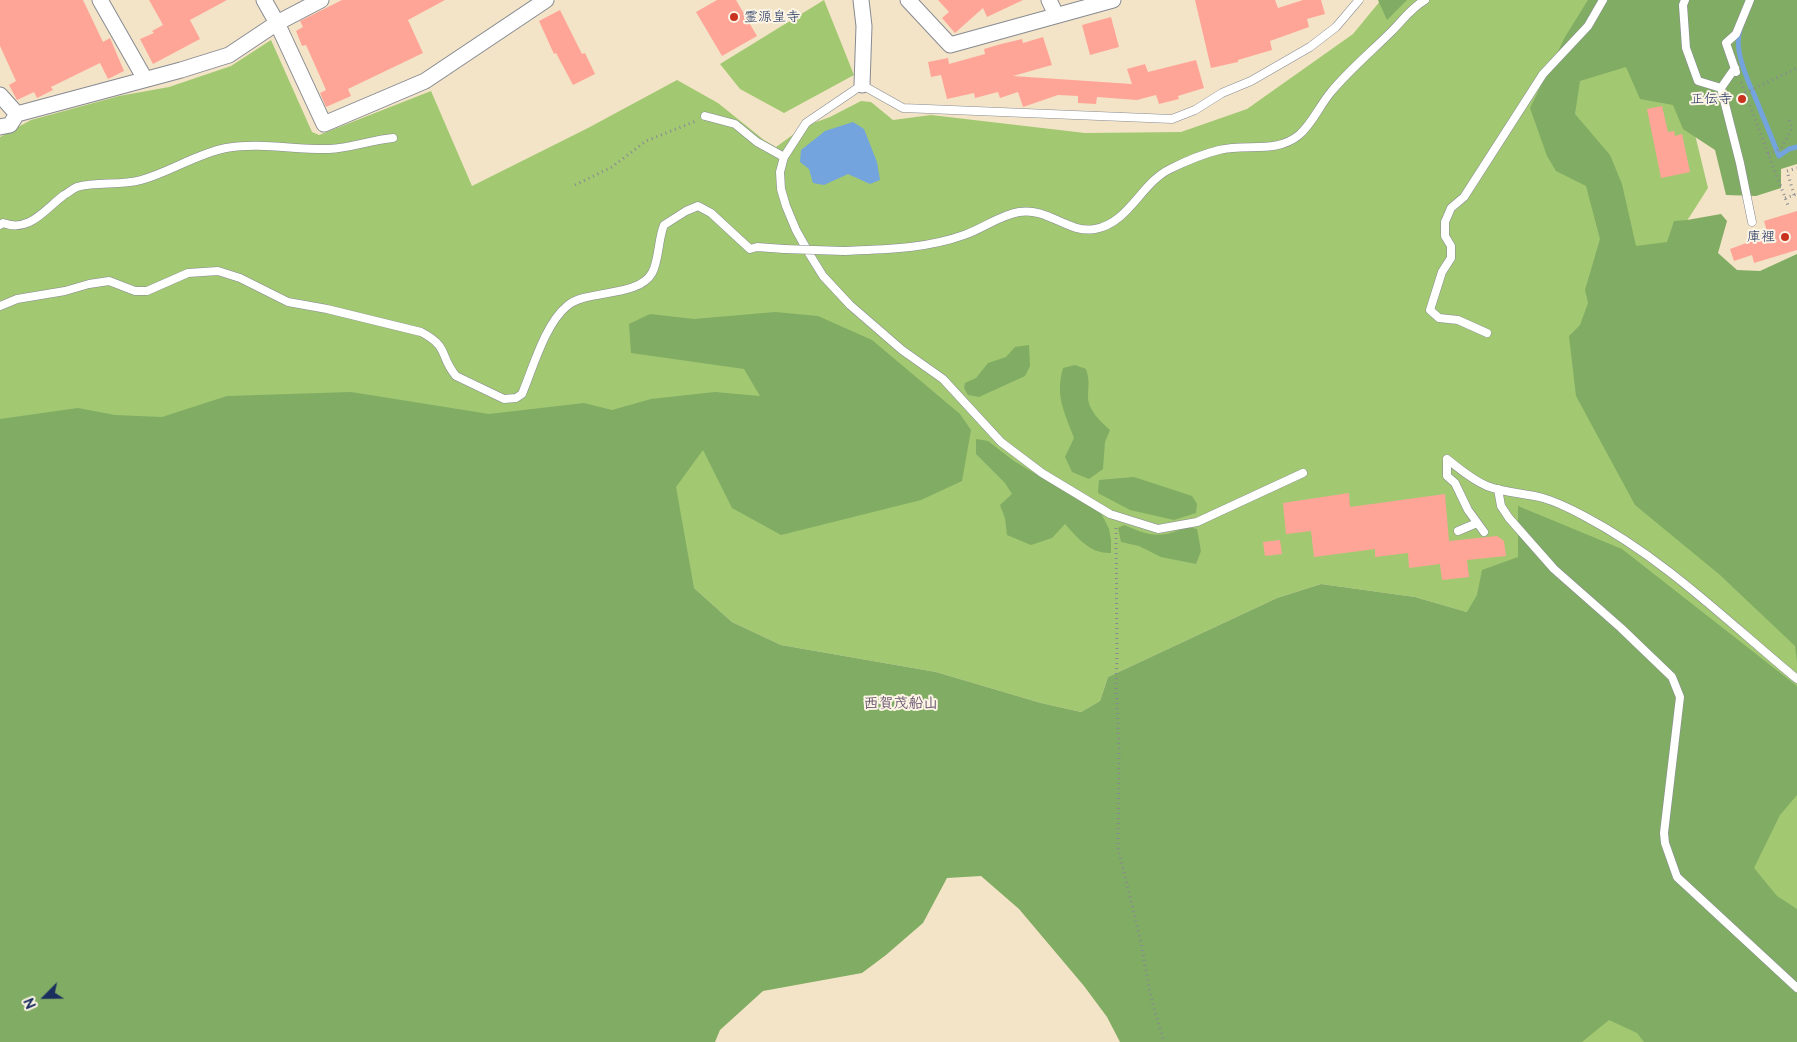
<!DOCTYPE html>
<html>
<head>
<meta charset="utf-8">
<style>
	body { margin:0 }
	#map { position:relative; width:1797px; height:1042px; overflow:hidden; background:#f3e4c7; font-family:"Balsamiq Sans",sans-serif }
	canvas { display:block }
	.north { position:absolute; left:20px; top:972px; width:50px; height:50px; -webkit-text-stroke:4px #fcf5e5; paint-order:stroke; rotate:247deg; font-size:14px; font-weight:700; line-height:20px; text-align:center; color:#1b2f5e }
	.north::after { content:''; display:block; margin:auto; width:18px; height:22px; background:#1b2f5e; clip-path:polygon(50% 0,100% 100%,50% 72%,0 100%) }
</style>
</head>
<body>
<div id="map">
<canvas width="1797" height="1042"></canvas>
<div class="north">N</div>
</div>
<script>
const ctx = document.querySelector('canvas').getContext('2d');
ctx.lineJoin = 'round';
function fill(path, color) {
  ctx.fillStyle = color;
  ctx.fill(path, 'evenodd');
}
function trace(path, color, width, dash) {
  ctx.strokeStyle = color;
  ctx.lineWidth = width;
  ctx.lineCap = dash ? 'butt' : 'round';
  ctx.setLineDash(dash || []);
  ctx.stroke(path);
}
function label(font, color, halo, rows, align = 'center') {
  ctx.font = font + ' "Balsamiq Sans","Klee One",sans-serif';
  ctx.lineWidth = 4;
  ctx.setLineDash([]);
  ctx.textBaseline = 'middle';
  ctx.strokeStyle = halo;
  ctx.fillStyle = color;
  for (const [text, x, y, turn = 0] of rows) {
    ctx.save();
    ctx.translate(x, y);
    ctx.rotate((+turn || 0) * Math.PI / 180);
    ctx.textAlign = isNaN(turn) ? turn : align;
    if (halo) ctx.strokeText(text, 0, 0);
    ctx.fillText(text, 0, 0);
    ctx.restore();
  }
}
const green = new Path2D(`
	M824 0 854 75 784 113 740 89 720 64Z
	M1381 0H1664L1665 11 1708 188 1660 263 1797 593V1042H1579L1467 612 1415 597 1321 584 1277 598 1108 677 1100 701 1081 712 1041 703 936 672 781 645 732 622 694 588 0 436V137L31 120 119 96 169 87 231 66 271 40 312 132 319 135 431 91 472 186 588 128 677 80 718 103 764 140 776 147 805 126 830 117 861 101 871 102 893 120 931 115 1085 133 1181 132 1247 109 1353 34Z`);
const forest = new Path2D(`
	M1378 0H1407L1387 20Z
	M1588 0H1797V164L1781 169V188L1756 196 1726 195 1715 150 1683 129 1673 105 1640 99 1626 67 1580 81 1575 114 1610 155 1622 184 1636 246 1667 242 1674 221 1687 220 1721 214 1727 221 1718 253 1737 270 1760 271 1797 254V662L1795 646 1720 575 1635 505 1576 396 1569 336 1580 325 1588 303 1585 290 1600 239 1586 186 1556 171 1547 156 1530 108 1565 37Z
	M775 312 818 316 872 340 960 414 971 430 962 481 921 500 781 535 732 508 703 450 676 487 694 588 732 622 781 645 936 672 1041 703 1081 712 1100 701 1108 677 1277 598 1321 584 1415 597 1467 612 1477 595 1482 570 1518 557V506L1622 549 1797 686V795L1780 815 1754 868 1777 896 1797 909V1042H1644L1637 1033 1609 1020 1582 1042H1120L1107 1017 1084 986 1019 909 981 876 947 878 923 923 886 955 862 973 763 991 720 1030 715 1042H0V419L78 408 115 415 162 417 227 396 351 392 489 414 584 403 612 410 651 399 715 392 760 396 744 369 631 353 629 324 650 314 694 319Z
	M1029 345 1030 366 1025 376 979 397 968 395 964 388 965 383 976 378 988 363 1006 357 1015 347Z
	M1075 365 1086 369C1090 381 1088 385 1088 397 1088 410 1101 422 1110 430L1105 442 1103 469 1089 479 1072 472 1065 457 1074 438C1064 411 1055 396 1063 368Z
	M976 439 988 441 1014 461 1101 513 1109 529 1111 540V553C1090 554 1078 538 1065 524L1052 538 1031 545 1007 535 1005 518 1000 505 1012 494 1005 483 976 454Z
	M1134 477 1192 496 1197 504 1196 513 1174 520 1130 510 1098 493 1099 480Z
	M1124 525C1139 531 1150 537 1166 534 1179 532 1183 525 1197 529L1201 551 1196 564 1161 557 1139 546 1121 542 1118 528Z`);
const water = new Path2D(`
	M853 122 864 129 877 162 880 180 870 184 848 174 824 185 813 183 809 169 800 162 801 150 825 131Z`);
const stream = new Path2D(`
	M1740 31C1734 46 1745 74 1751 88
	M1753 92 1779 156 1789 149 1797 147`);
const building = new Path2D(`
	M0 0H83L103 42 110 38 124 71 108 79 100 63 51 87 53 90 37 98 34 92 17 100 9 85 16 81 0 46Z
	M149 0H227L190 20 200 39 153 64 140 39 154 33 152 31 163 25Z
	M342 0H445L408 20 423 53 348 89 351 96 326 107 320 93 326 90 306 45 302 46 296 31 303 27 300 21Z
	M717 0H736L757 36 722 56 696 12Z
	M938 0H1023L987 17 983 8 955 33 942 18 949 12Z
	M1195 0H1275L1278 8 1303 0H1321L1325 14 1307 19 1309 27 1270 41 1272 50 1238 60V62L1211 68Z
	M560 10 582 54 585 53 595 74 573 85 556 53 554 54 539 21Z
	M1111 17 1119 47 1090 55 1082 25Z
	M1043 37 1052 65 1013 76 1132 84 1127 69 1145 64 1148 72 1196 60 1204 88 1178 96 1179 99 1159 104 1156 95 1137 100 1097 97 1096 104 1078 103V96L1058 95 1023 107 1018 92 1000 98 998 92 975 98 974 93 947 99 941 75 931 77 928 62 948 58 949 64 985 54 984 49 1001 44 1022 39 1023 43Z
	M1662 106 1668 132 1674 131 1675 136 1682 134 1690 172 1661 178 1647 109Z
	M1797 211V250L1754 263 1752 255 1734 261 1730 249 1768 235 1764 221Z
	M1349 493 1350 507 1445 494 1449 541 1497 536 1504 541 1506 556 1467 560 1469 577 1442 580 1440 564 1409 568 1408 553 1375 557V549L1314 557 1311 531 1286 534 1283 503Z
	M1280 540 1282 554 1265 556 1263 542Z`);
const path = new Path2D(`
	M1741 82 1789 208
	M1745 93 1797 68
	M1768 154 1781 149 1792 128 1789 117
	M575 185 612 167 646 141 696 121
	M1794 195 1787 171 1797 168
	M1785 198 1797 194
	M1116 528 1117 657 1116 684 1119 748 1118 848 1141 942 1150 994 1164 1042`);
const service = new Path2D(`
	M1685 0 1683 5 1686 48 1698 81 1721 88
	M1735 68 1721 88 1740 163 1752 222
	M1736 72 1726 43 1736 34 1750 0
	M705 116 735 124 757 142 784 157
	M0 225 3 223C29 233 44 210 64 195 68 193 72 189 77 187 97 181 120 186 141 180 170 172 196 154 226 148 261 142 295 150 329 149 351 148 371 140 393 138
	M844 251C885 249 925 249 964 235 982 229 1000 215 1019 212 1048 207 1068 234 1095 229 1129 223 1141 183 1170 169 1186 161 1203 154 1219 150 1247 143 1276 154 1299 135 1312 124 1320 105 1331 92 1349 70 1372 51 1392 31 1403 20 1411 8 1425 0
	M0 306 17 299 65 291 89 284 109 281 135 291H147L188 273 218 271 240 278 288 302 327 309 421 332C450 347 439 356 456 376L504 399 516 398 522 394C533 368 545 324 567 306 586 289 638 298 652 273 659 261 658 239 664 225L686 211 698 206 711 213 750 249 757 247 784 249
	M1487 333 1458 320 1439 318 1430 310 1442 272 1451 258V246L1445 236V222L1451 208 1464 197 1543 74 1588 26 1603 0
	M1447 459C1460 469 1472 480 1487 486 1505 493 1524 493 1543 498 1557 502 1571 509 1584 516 1664 558 1728 622 1797 679
	M1447 459V476L1455 483 1468 510 1484 532
	M1303 473 1197 522 1158 529 1110 514 1042 473 1001 442 943 379 902 350 850 305 823 276 810 255 796 230 786 206 781 189 780 172 784 157 806 123 862 85 903 108 1172 119 1195 110 1222 93 1251 81 1310 47 1336 27 1359 0
	M1498 489 1501 506 1509 518 1554 569 1621 628 1672 677 1680 697 1664 833 1665 843 1677 877 1797 988
	M1458 531 1477 523`);
const minor = new Path2D(`
	M100 0 145 79
	M321 0 277 23 324 124 425 81 546 0
	M861 0 864 26 862 85
	M908 0 950 45 1113 0
	M1049 0 1056 15
	M0 95 17 114
	M0 127 10 125 17 114 181 70 229 55 277 23 264 0`);
const serviceBridge = new Path2D(`
	M784 249 844 251`);
const markers = [
	[734,17,5,"#c8321e"],
	[1742,99,5,"#c8321e"],
	[1785,237,5,"#c8321e"]
];
const poiNames = [
	["霊源皇寺",744,17,"left"],
	["正伝寺",1732,99],
	["庫裡",1775,237]
];
const neighbourhoodNames = [
	["西賀茂船山",901,704]
];
fill(green, '#a2c872');
fill(forest, '#81ac64');
fill(water, '#73a4dd');
trace(stream, '#73a4dd', 5);
fill(building, '#ffa598');
trace(service, '#878a92', 9);
trace(minor, '#878a92', 17);
trace(path, '#878a92', 3, [1, 4]);
trace(service, '#fff', 8);
trace(minor, '#fff', 15);
trace(serviceBridge, '#878a92', 9, []);
trace(serviceBridge, '#fff', 8);
for (const [x, y, r, color] of markers) {
  const dot = new Path2D();
  dot.arc(x, y, r, 0, 2 * Math.PI);
  ctx.fillStyle = color;
  ctx.fill(dot);
  trace(dot, '#fcf5e5', 2);
}
label('14px', '#1b2f5e', '#fcf5e5', poiNames, 'right');
label('bold 15px', '#6b5872', '#fcf5e5', neighbourhoodNames);
</script>
</body>
</html>
